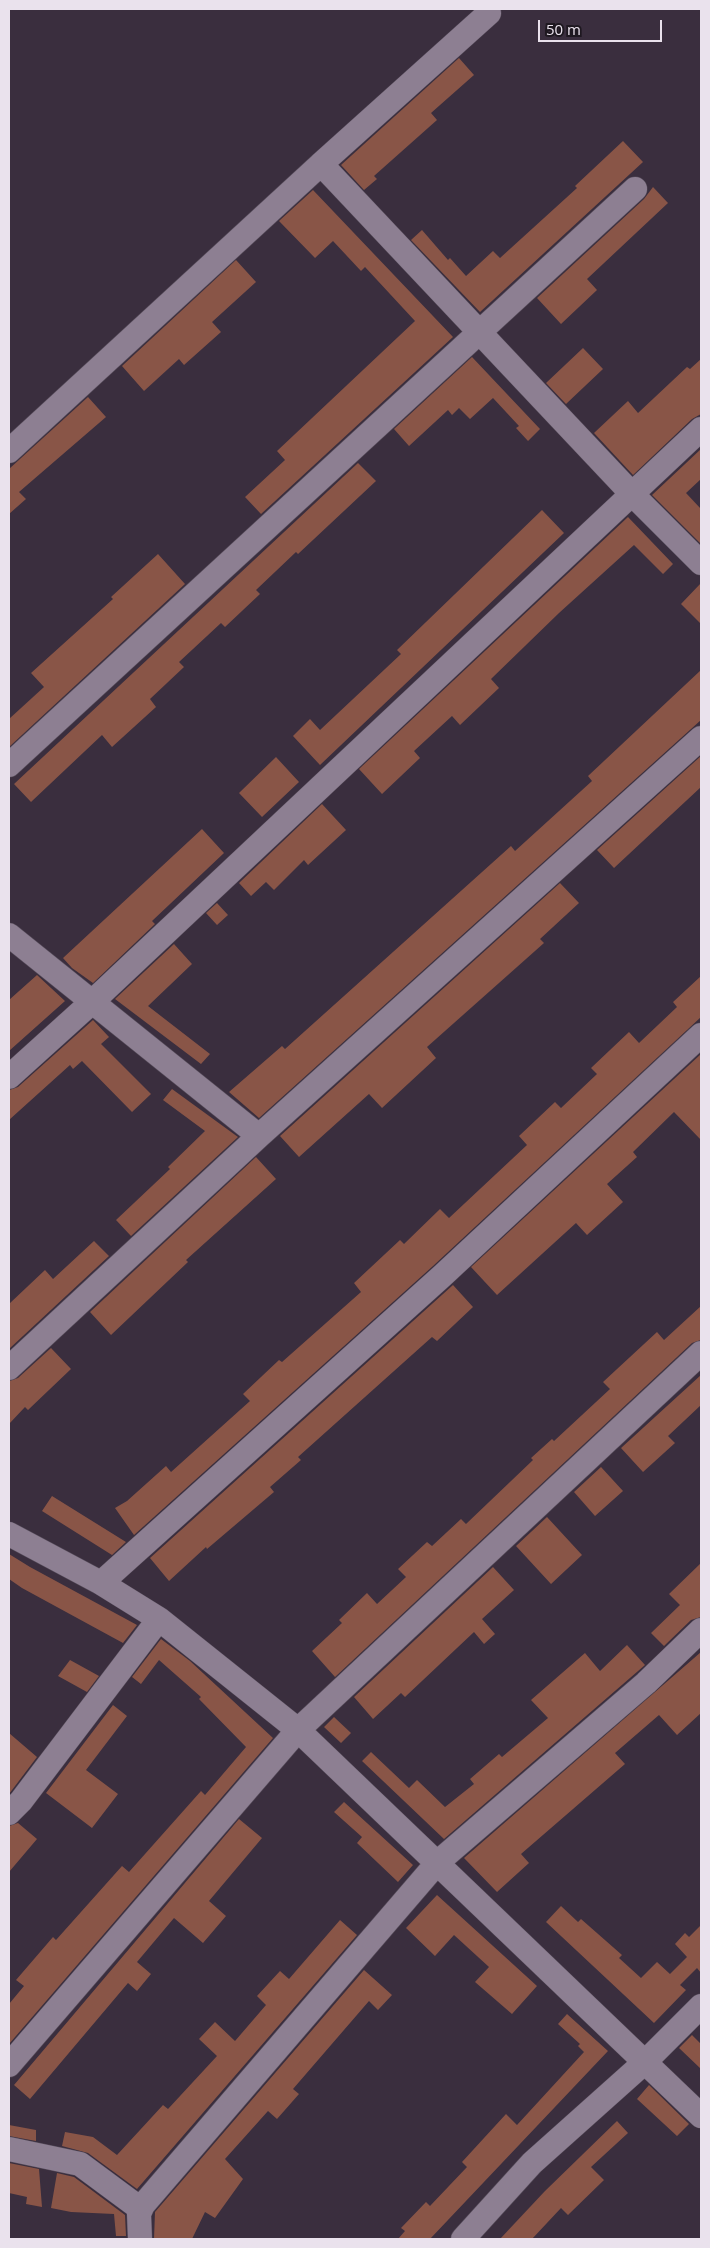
<!DOCTYPE html>
<html>
<head>
<meta charset="utf-8">
<style>
	body { margin:0 }
	#map { position:relative; width:710px; height:2248px; overflow:hidden; background:#3a2e3e; font-family:"Open Sans",sans-serif }
	canvas { display:block }
	.frame { position:absolute; inset:0; border:10px solid #eae2ed; pointer-events:none }
	.scale { position:absolute; left:538px; top:20px; width:124px; height:22px; box-sizing:border-box; border:2px solid #eae2ed; border-top:0; padding-left:6px; font-size:15px; line-height:18px; white-space:nowrap; color:#eae2ed; -webkit-text-stroke:4px #1e1820; paint-order:stroke }
</style>
</head>
<body>
<div id="map">
<canvas width="710" height="2248"></canvas>
<div class="frame"></div>
<div class="scale">50 m</div>
</div>
<script>
const ctx = document.querySelector('canvas').getContext('2d');
ctx.lineJoin = 'round';
function fill(path, color) {
  ctx.fillStyle = color;
  ctx.fill(path, 'evenodd');
}
function trace(path, color, width, dash) {
  ctx.strokeStyle = color;
  ctx.lineWidth = width;
  ctx.lineCap = dash ? 'butt' : 'round';
  ctx.setLineDash(dash || []);
  ctx.stroke(path);
}
const building = new Path2D(`
	M459 58 474 75 431 113 437 120 374 176 377 179 364 190 341 165Z
	M623 141 643 162 480 312 411 240 422 230 448 260 450 258 466 276 493 251 500 258 577 188 575 186Z
	M653 187 668 203 587 279 597 290 561 324 537 298 644 199Z
	M313 190 453 337 261 514 245 497 285 460 277 451 415 321 365 267 361 271 333 241 315 258 279 221Z
	M236 260 256 282 212 322 221 332 184 365 179 359 144 391 122 366Z
	M583 348 603 369 566 404 546 383Z
	M472 357 540 429 528 441 516 428 519 426 493 398 470 419 459 408 452 415 448 410 409 446 394 429Z
	M701 359V414L692 419 633 475 594 433 628 401 638 413 687 367 690 369Z
	M88 397 106 417 19 492 26 499 9 514V469Z
	M701 449V479L686 493 701 509V544L652 495Z
	M358 463 376 481 298 554 296 552 256 590 260 594 225 627 221 623 179 662 184 667 150 699 156 707 112 747 102 735 31 802 14 784Z
	M542 510 564 533 320 765 293 736 310 719 320 730 401 654 397 650Z
	M628 517 673 564 663 574 634 545 559 613 491 679 499 688 460 725 452 716 414 751 420 758 382 794 359 769Z
	M158 554 185 584 9 747V719L44 687 31 673 113 599 111 597Z
	M701 583V624L681 604Z
	M701 670V720L259 1118 229 1092 282 1046 285 1049 511 846 515 851 592 781 588 776Z
	M701 756V787L614 868 597 850Z
	M276 757 299 782 262 817 239 793Z
	M322 804 346 830 308 865 304 860 274 890 266 882 251 896 239 883Z
	M202 829 224 853 152 921 155 924 93 983 72 968 63 958Z
	M560 883 579 903 540 939 544 943 427 1047 436 1058 382 1108 369 1094 299 1157 280 1136Z
	M217 903 228 915 217 925 206 913Z
	M174 944 192 964 148 1006 210 1054 201 1064 115 999Z
	M37 975 65 1001 9 1051V1000Z
	M701 976V1017L433 1266 134 1535 115 1508 127 1501 166 1466 171 1472 250 1401 243 1394 279 1360 282 1362 361 1292 354 1283 400 1240 404 1244 440 1209 449 1218 527 1145 519 1136 555 1102 561 1108 597 1074 591 1068 629 1032 639 1043 677 1007 673 1002Z
	M93 1020 109 1037 101 1044 151 1094 132 1112 82 1061 73 1069 70 1065 9 1120V1090L18 1087Z
	M701 1054V1140L674 1112 633 1152 637 1157 607 1184 623 1202 587 1235 576 1223 497 1295 471 1267Z
	M172 1089 238 1137 131 1236 116 1220 170 1169 168 1167 205 1131 163 1100Z
	M256 1157 276 1179 186 1260 188 1262 111 1335 90 1312Z
	M94 1241 109 1256 9 1349V1304L45 1270 53 1279Z
	M453 1285 473 1307 437 1341 432 1337 298 1457 301 1460 270 1487 274 1492 207 1549 206 1547 169 1581 150 1558Z
	M701 1306V1340L692 1343 335 1677 312 1651 342 1623 339 1620 367 1593 377 1604 406 1577 398 1569 427 1542 432 1546 461 1519 466 1524 533 1460 531 1458 552 1439 554 1441 610 1389 603 1382 657 1332 664 1340Z
	M51 1348 71 1369 28 1410 25 1407 9 1424V1381L18 1378Z
	M701 1375V1405L668 1436 675 1443 643 1472 621 1448Z
	M601 1467 623 1491 595 1516 574 1492Z
	M52 1496 126 1542 112 1555 42 1511Z
	M547 1517 582 1555 551 1584 516 1546Z
	M9 1554 30 1567 137 1625 123 1643 22 1588 9 1579Z
	M701 1563V1617L691 1620 664 1646 651 1633 680 1605 669 1594Z
	M493 1567 514 1590 482 1619 495 1634 484 1644 474 1632 405 1697 401 1693 373 1719 354 1697Z
	M161 1639 190 1661 273 1738 9 2044V2004L24 1986 16 1980 53 1937 56 1940 122 1866 129 1872 201 1791 205 1795 246 1747 199 1699 201 1697 159 1660 141 1684 132 1677Z
	M627 1645 645 1665 444 1839 362 1761 371 1752 409 1788 417 1780 445 1807 474 1784 470 1779 499 1754 502 1757 548 1718 531 1700 585 1653 600 1671Z
	M701 1652V1713L677 1735 659 1715 615 1753 625 1764 521 1854 529 1863 497 1892 464 1858Z
	M70 1660 99 1676 87 1692 58 1676Z
	M113 1705 127 1716 86 1770 118 1794 92 1828 46 1793Z
	M334 1717 351 1733 341 1743 324 1727Z
	M9 1733 37 1757 9 1794Z
	M344 1802 413 1865 398 1882 357 1843 362 1837 334 1812Z
	M239 1819 262 1838 209 1901 226 1916 203 1943 174 1918 137 1962 151 1974 137 1991 128 1983 30 2099 14 2085Z
	M18 1823 37 1839 9 1872V1826Z
	M437 1895 537 1986 512 2014 475 1982 489 1967 454 1935 435 1956 406 1928Z
	M561 1906 578 1922 581 1919 622 1955 619 1958 641 1978 657 1962 670 1974 687 1957 675 1944 685 1933 689 1937 701 1925V1973L697 1968 680 1985 686 1990 654 2023 546 1922Z
	M340 1920 357 1935 137 2189 88 2153 62 2146 65 2132 93 2137 117 2155 163 2105 168 2109 217 2056 199 2039 215 2022 235 2041 266 2005 257 1996 280 1971 289 1979Z
	M364 1970 392 1995 378 2010 369 2001 293 2089 299 2094 277 2119 268 2111 225 2159 243 2179 215 2218 205 2212 192 2239H154L155 2212Z
	M567 2014 608 2051 430 2239H398L405 2231 401 2228 426 2202 430 2206 467 2167 462 2162 506 2114 517 2125 584 2052 578 2046 580 2044 558 2024Z
	M692 2035 701 2044V2069L679 2048Z
	M649 2085 689 2124 677 2136 637 2099Z
	M617 2121 628 2133 591 2167 604 2180 568 2215 561 2208 532 2239H500L545 2191Z
	M9 2125 36 2130V2141L9 2136Z
	M9 2163 39 2169 42 2207 26 2204 27 2197 9 2193Z
	M57 2173 74 2177 125 2215 126 2236H116L114 2214 71 2212 51 2208Z`);
const minor = new Path2D(`
	M489 13 321 164 632 494 701 563
	M9 451 321 164
	M9 765 635 189
	M9 935 259 1136
	M9 1077 92 1002 701 429
	M9 1368 259 1136 701 738
	M9 1534 101 1583 159 1619 298 1730 701 2116
	M101 1583 442 1276 701 1035
	M9 1813 21 1801 159 1619
	M9 2065 298 1730 701 1353
	M9 2149 80 2164 134 2204 143 2205
	M140 2239 139 2214 143 2205 438 1862 646 1683 701 1630
	M463 2239 532 2163 645 2062 701 2006`);
fill(building, '#895547');
trace(minor, '#554b59', 25);
trace(minor, '#8d7f92', 24);
</script>
</body>
</html>
